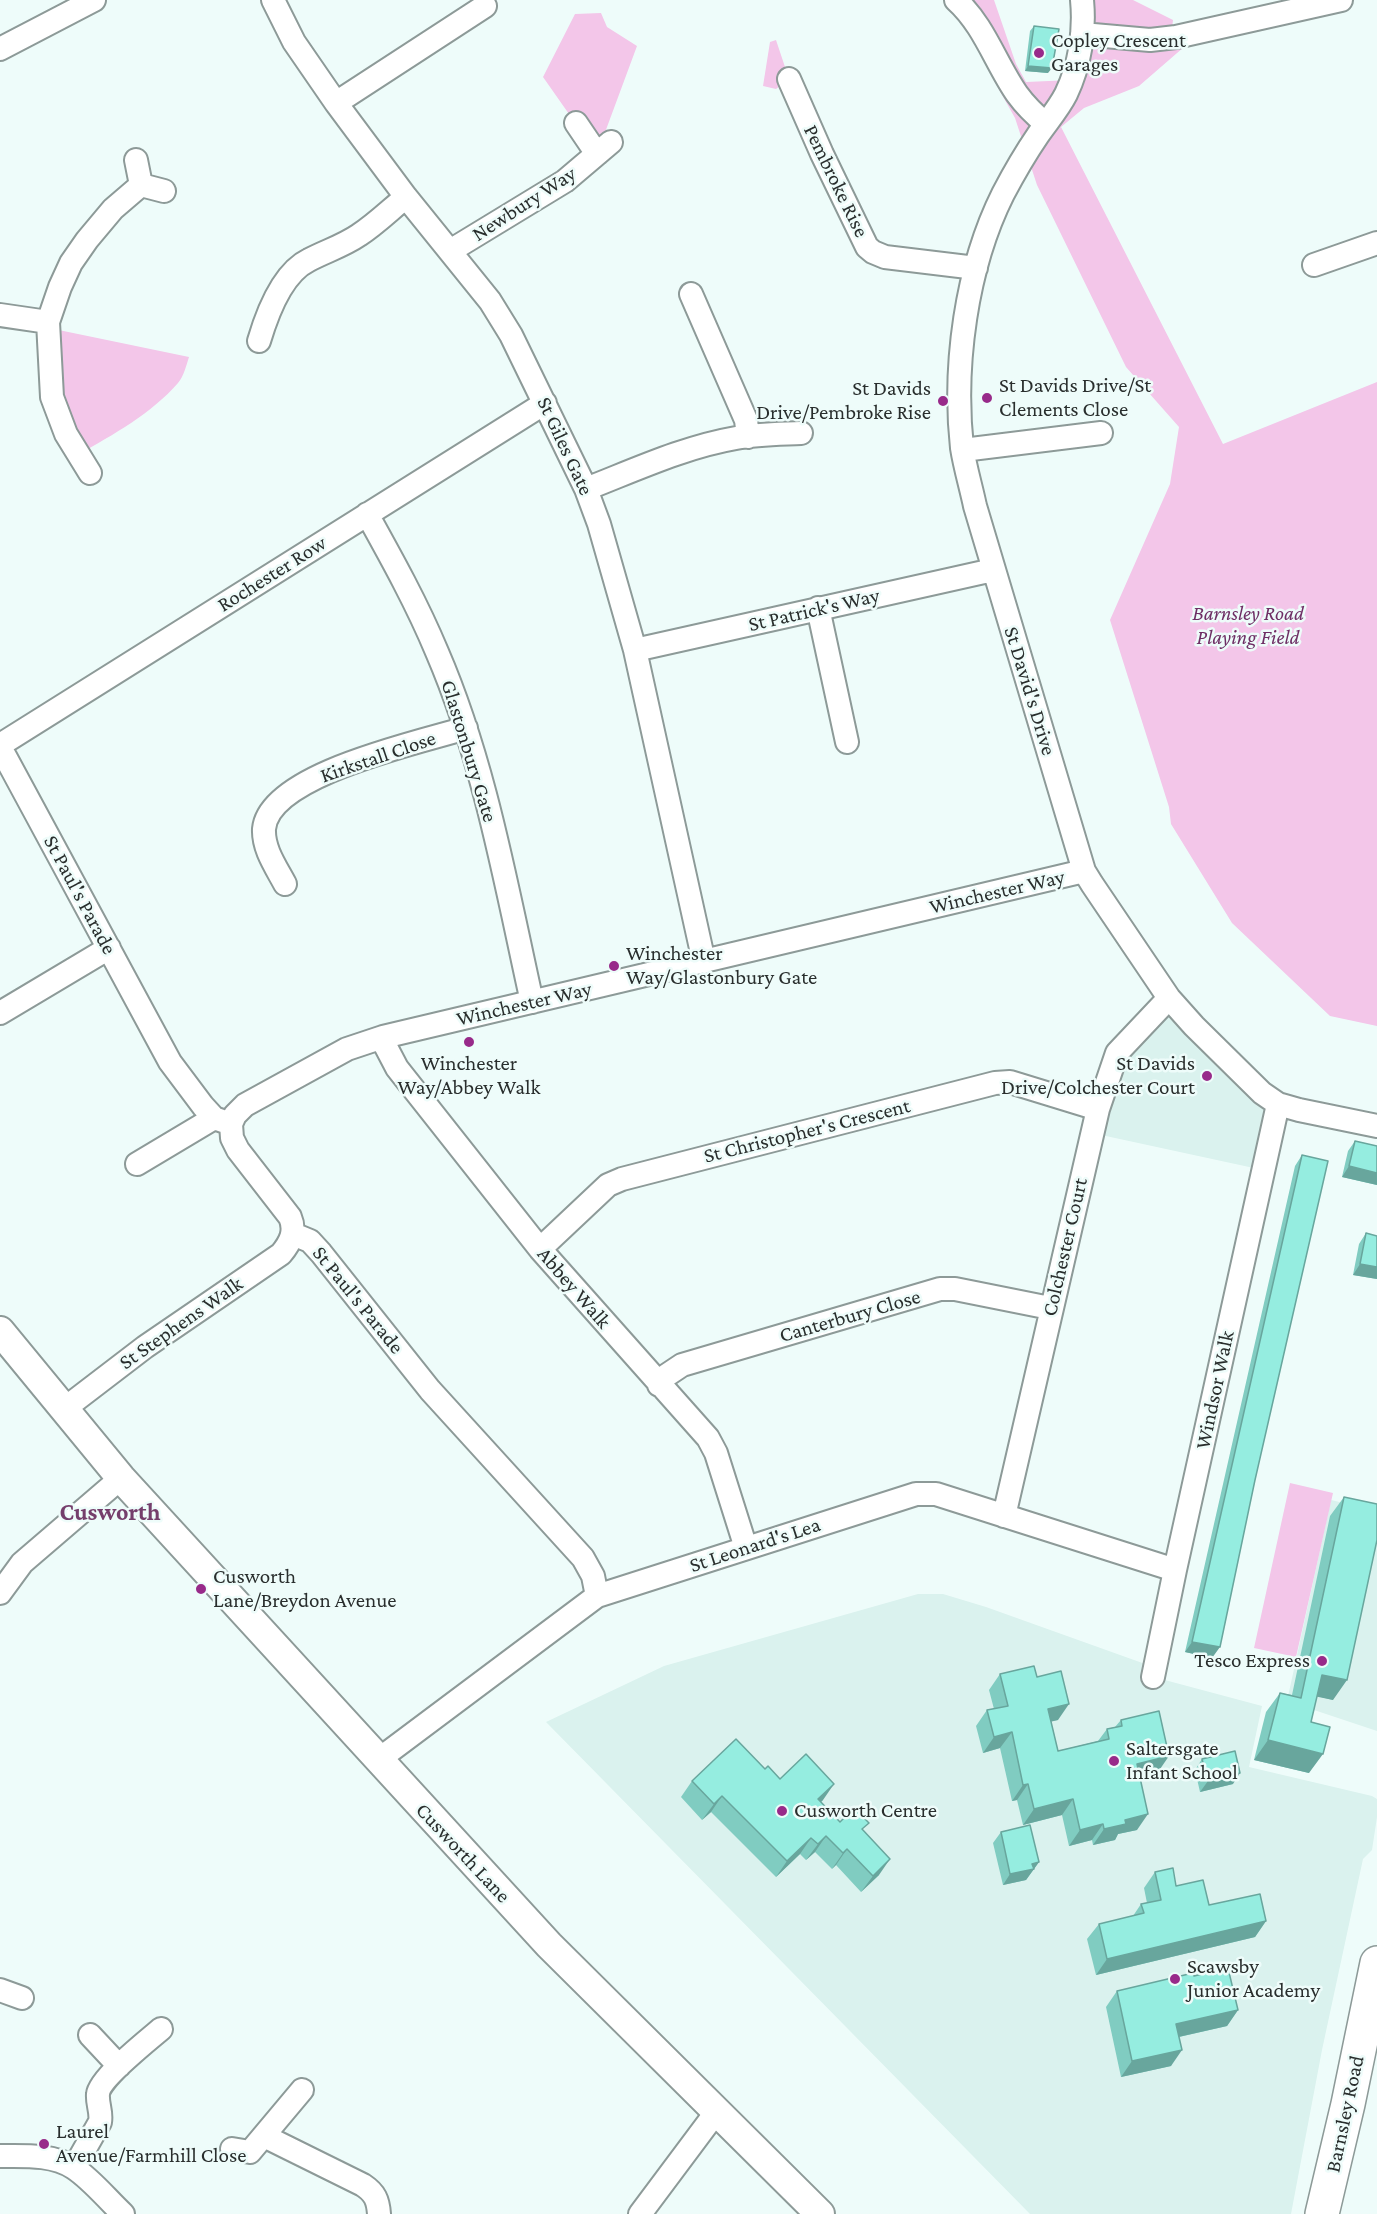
<!DOCTYPE html>
<html>
<head>
<meta charset="utf-8">
<style>
	body { margin:0 }
	canvas { display:block; background:#eefcfa }
</style>
</head>
<body>
<canvas width="1377" height="2214"></canvas>
<script>
const ctx = document.querySelector('canvas').getContext('2d');
ctx.lineJoin = 'round';
function fill(path, color) {
  ctx.fillStyle = color;
  ctx.fill(path, 'evenodd');
}
function trace(path, color, width, dash) {
  ctx.strokeStyle = color;
  ctx.lineWidth = width;
  ctx.lineCap = dash ? 'butt' : 'round';
  ctx.setLineDash(dash || []);
  ctx.stroke(path);
}
function label(font, color, halo, rows, align = 'center') {
  ctx.font = font + ' "Crimson Pro",serif';
  ctx.lineWidth = 5;
  ctx.setLineDash([]);
  ctx.textBaseline = 'middle';
  ctx.strokeStyle = halo;
  ctx.fillStyle = color;
  for (const [text, x, y, turn = 0] of rows) {
    ctx.save();
    ctx.translate(x, y);
    ctx.rotate((+turn || 0) * Math.PI / 180);
    ctx.textAlign = isNaN(turn) ? turn : align;
    if (halo) ctx.strokeText(text, 0, 0);
    ctx.fillText(text, 0, 0);
    ctx.restore();
  }
}
const built = new Path2D(`
	M1169 998 1278 1104 1263 1170 1092 1133 1111 1069Z
	M1331 1500 1377 1511V1731L1287 1701Z
	M918 1594H943L986 1607 1148 1665 1146 1675 1262 1706 1249 1767 1372 1796 1377 1799V1817L1372 1850 1363 1859 1322 2050 1291 2214H1030L546 1722 664 1666Z`);
const green = new Path2D(`
	M958 0H994L1016 64 1026 82 1072 80 1082 0H1133L1173 20 1171 37 1187 35 1184 47 1139 86 1084 108 1061 127 1223 444 1377 382V1026L1330 1016 1232 923 1171 824 1169 807 1110 620 1170 484 1179 427 1126 367 1037 185 1015 118 992 77Z
	M601 13 607 27 637 46 597 154 543 77 575 14Z
	M776 40 789 79 776 89 763 86 770 42Z
	M49 328 189 357C186 366 184 376 178 383 152 413 113 435 79 454L66 434Z
	M1290 1483 1333 1493 1296 1657 1254 1648Z`);
const minor = new Path2D(`
	M273 0 294 42 336 103 406 197 490 301 511 335 586 489 599 524 635 650 704 962
	M956 0C984 25 996 64 1017 94 1025 105 1035 115 1046 124
	M1082 0C1085 31 1080 65 1066 94 1059 108 1047 122 1038 135 1025 154 1014 173 1003 194 966 268 953 366 962 448 965 467 971 487 975 506L1084 871 1092 884 1169 998 1194 1026 1262 1093 1278 1104 1299 1110 1377 1126
	M1082 34 1150 40 1176 37 1341 0
	M0 49 94 0
	M789 79 822 154 867 247 873 252 885 257 976 268
	M336 103 485 6
	M576 123 597 154
	M136 160 141 185 164 191
	M450 251 565 181 611 142
	M1314 265 1377 243
	M691 294 746 420 748 437
	M0 315 48 322
	M259 341C267 314 282 273 309 260 326 251 343 246 359 235 376 224 391 209 406 197
	M963 450 1101 433
	M90 473 66 434 52 397 48 322 60 287 71 263 87 240 113 209 141 185
	M586 489C635 470 684 447 736 438 757 434 779 434 801 433
	M367 514C392 559 417 604 437 652 485 763 506 885 532 1002
	M818 608 847 742
	M635 650 993 570
	M0 745 545 403
	M0 747 170 1062 203 1106 214 1118 231 1124
	M285 884C276 867 263 849 264 829 269 774 421 742 466 728
	M0 1013 109 948
	M383 1037 386 1047 397 1068 540 1249 708 1438 716 1453 746 1548
	M231 1124 235 1115 245 1105 347 1049 383 1037 1084 871
	M137 1164 214 1118
	M293 1234 310 1241 321 1253 430 1390 583 1558 593 1576 597 1596
	M540 1249 608 1185 622 1179 995 1083 1010 1082 1098 1109
	M659 1385 667 1375 682 1365 940 1289H955L1050 1308
	M64 1409 145 1347 281 1254C291 1242 296 1231 290 1217L238 1150 232 1138 231 1124
	M1004 1516 1098 1109 1117 1053 1169 998
	M0 1593 22 1563 121 1478
	M1153 1677 1175 1570 1278 1104
	M378 1760 597 1596 916 1494H936L1175 1570
	M0 1990 22 1998
	M90 2035 119 2066
	M264 2136 363 2185C375 2193 378 2200 379 2214
	M232 2149 250 2152 302 2090
	M0 2156C24 2156 53 2154 74 2168 92 2180 107 2199 123 2214
	M74 2168 100 2122C102 2112 97 2104 98 2094 99 2079 148 2040 161 2029
	M640 2214 717 2111`);
const tertiary = new Path2D(`
	M0 1331 121 1478 549 1945 820 2214`);
const trunk = new Path2D(`
	M1322 2214 1348 2104 1377 1963`);
const wall = new Path2D(`
	M1034 26 1048 73 1025 71 1030 31Z
	M1355 1141 1377 1146V1185L1342 1177 1348 1151Z
	M1302 1155 1255 1480 1212 1658 1185 1652 1295 1166Z
	M1366 1233 1377 1279 1353 1275 1359 1244Z
	M1344 1497 1333 1700 1317 1696 1311 1722 1309 1773 1254 1760 1266 1712 1280 1693 1292 1695 1330 1516Z
	M1000 1674 1037 1677 1058 1720 1051 1721 1058 1751 1098 1741 1107 1729 1115 1727 1121 1720 1158 1772 1140 1777 1137 1830 1118 1834 1115 1840 1093 1845 1092 1840 1069 1846 1062 1815 1023 1825 1017 1800 1012 1801 1000 1748 983 1753 976 1726 987 1710 994 1709 989 1690Z
	M1202 1759 1233 1784 1200 1792 1195 1770Z
	M765 1769 780 1779 823 1800 821 1802 840 1822 863 1831 879 1875 861 1892 836 1865 832 1869 815 1852 806 1860 800 1854 776 1877 711 1812 702 1820 681 1797 692 1781Z
	M1001 1832 1039 1862 1026 1880 1003 1885 993 1843Z
	M1155 1872 1209 1905 1266 1921 1255 1937 1096 1975 1087 1939 1099 1924 1133 1916 1141 1904 1147 1903 1144 1888Z
	M1194 1976 1238 2010 1227 2026 1179 2037 1171 2066 1121 2077 1106 2007 1117 1991Z`);
const shadedWall = new Path2D(`
	M1028 66 1052 68 1048 73 1025 71Z
	M1349 1166 1377 1173V1185L1342 1177Z
	M1360 1264 1377 1267V1279L1353 1275Z
	M1192 1642 1220 1647 1212 1658 1185 1652Z
	M1322 1675 1347 1680 1333 1700 1309 1695Z
	M1069 1704 1058 1720 1037 1725 1048 1709Z
	M1012 1732 1000 1748 983 1753 994 1737Z
	M1268 1740 1323 1754 1309 1773 1254 1760Z
	M1169 1756 1158 1772 1126 1780 1137 1764Z
	M1240 1773 1233 1784 1200 1792 1208 1781Z
	M834 1784 823 1800 807 1815 818 1799Z
	M1028 1784 1017 1800 1012 1801 1023 1785Z
	M722 1796 711 1812 702 1820 714 1804Z
	M1073 1799 1062 1815 1023 1825 1034 1809Z
	M1148 1814 1137 1830 1118 1834 1115 1840 1093 1845 1104 1829 1125 1820Z
	M1103 1824 1092 1840 1069 1846 1080 1830Z
	M826 1836 815 1852 806 1860 818 1844Z
	M811 1838 800 1854 776 1877 787 1861Z
	M847 1849 836 1865 832 1869 843 1853Z
	M890 1859 879 1875 861 1892 873 1876Z
	M1039 1862 1026 1880 1003 1885 1010 1874 1032 1864Z
	M1266 1921 1255 1937 1096 1975 1107 1959Z
	M1238 2010 1227 2026 1165 2040 1176 2024Z
	M1182 2050 1171 2066 1121 2077 1132 2061Z`);
const building = new Path2D(`
	M1034 26 1059 29 1052 68 1028 66Z
	M1355 1141 1377 1146V1173L1349 1166Z
	M1302 1155 1328 1161 1255 1480 1220 1647 1192 1642Z
	M1366 1233 1377 1236V1267L1360 1264Z
	M1344 1497 1377 1504V1540L1347 1680 1322 1675 1311 1722 1330 1727 1323 1754 1268 1740 1280 1693 1301 1698Z
	M1034 1666 1037 1677 1061 1671 1069 1704 1048 1709 1058 1751 1109 1739 1107 1729 1122 1726 1121 1720 1159 1711 1169 1756 1137 1764 1148 1814 1125 1820 1126 1824 1104 1829 1103 1824 1080 1830 1073 1799 1034 1809 1028 1784 1023 1785 1012 1732 994 1737 987 1710 1008 1706 1000 1674Z
	M736 1739 765 1769 768 1766 780 1779 806 1754 834 1784 818 1799 840 1822 854 1808 869 1823 862 1829 890 1859 873 1876 847 1849 843 1853 826 1836 818 1844 811 1838 787 1861 722 1796 714 1804 692 1781Z
	M1235 1751 1240 1773 1208 1781 1202 1759Z
	M1030 1825 1039 1862 1032 1864 1034 1869 1010 1874 1001 1832Z
	M1173 1868 1176 1886 1203 1880 1209 1905 1260 1894 1266 1921 1107 1959 1099 1924 1144 1913 1141 1904 1161 1900 1155 1872Z
	M1228 1968 1238 2010 1176 2024 1182 2050 1132 2061 1117 1991 1193 1973 1194 1976Z`);
const markers = [
	[1039,53,6,"#982a8a"],
	[987,398,6,"#982a8a"],
	[943,401,6,"#982a8a"],
	[614,966,6,"#982a8a"],
	[469,1042,6,"#982a8a"],
	[1207,1076,6,"#982a8a"],
	[201,1589,6,"#982a8a"],
	[1322,1661,6,"#982a8a"],
	[1114,1761,6,"#982a8a"],
	[782,1811,6,"#982a8a"],
	[1175,1979,6,"#982a8a"],
	[44,2144,6,"#982a8a"]
];
const poiNames = [
	["Copley Crescent",1051,41],
	["Garages",1051,65],
	["St Davids Drive/St",999,386],
	["Clements Close",999,410],
	["St Davids",931,389,"right"],
	["Drive/Pembroke Rise",931,413,"right"],
	["Winchester",626,954],
	["Way/Glastonbury Gate",626,978],
	["Winchester",469,1064,"center"],
	["Way/Abbey Walk",469,1088,"center"],
	["St Davids",1195,1064,"right"],
	["Drive/Colchester Court",1195,1088,"right"],
	["Cusworth",213,1577],
	["Lane/Breydon Avenue",213,1601],
	["Tesco Express",1310,1661,"right"],
	["Saltersgate",1126,1749],
	["Infant School",1126,1773],
	["Cusworth Centre",794,1811],
	["Scawsby",1187,1967],
	["Junior Academy",1187,1991],
	["Laurel",56,2132],
	["Avenue/Farmhill Close",56,2156]
];
const streetNames = [
	["Pembroke Rise",836,181,64],
	["Newbury Way",524,204,-33],
	["St Giles Gate",565,446,65],
	["Rochester Row",272,574,-32],
	["St Patrick's Way",814,610,-13],
	["St David's Drive",1030,691,73],
	["Glastonbury Gate",469,751,73],
	["Kirkstall Close",378,757,-19],
	["Winchester Way",997,892,-13],
	["St Paul's Parade",80,895,62],
	["Winchester Way",524,1004,-13],
	["St Christopher's Crescent",807,1131,-14],
	["Colchester Court",1065,1247,-77],
	["Abbey Walk",574,1288,49],
	["St Paul's Parade",358,1300,51],
	["Canterbury Close",850,1316,-16],
	["St Stephens Walk",181,1323,-35],
	["Windsor Walk",1215,1390,-78],
	["St Leonard's Lea",755,1545,-18],
	["Cusworth Lane",463,1853,47],
	["Barnsley Road",1345,2114,-78]
];
const parkNames = [
	["Barnsley Road",1248,614],
	["Playing Field",1248,638]
];
const quarterNames = [
	["Cusworth",110,1513]
];
fill(built, '#daf2ee');
fill(green, '#f3c6e9');
trace(minor, '#8d9a98', 26);
trace(tertiary, '#8d9a98', 32);
trace(trunk, '#8d9a98', 36);
trace(minor, '#fff', 22);
trace(tertiary, '#fff', 28);
trace(trunk, '#fff', 33);
fill(wall, '#80ccc1');
fill(shadedWall, '#68a69d');
fill(building, '#95ede0');
trace(building, '#68a69d', 1.5);
for (const [x, y, r, color] of markers) {
  const dot = new Path2D();
  dot.arc(x, y, r, 0, 2 * Math.PI);
  ctx.fillStyle = color;
  ctx.fill(dot);
  trace(dot, '#eefcfa', 2);
}
label('21px', '#292e2d', '#eefcfa', poiNames, 'left');
label('21px', '#292e2d', '#eefcfa', streetNames);
label('italic 21px', '#6e2e65', '#eefcfa', parkNames);
label('bold 24px', '#753e6c', '#eefcfa', quarterNames);
</script>
</body>
</html>
